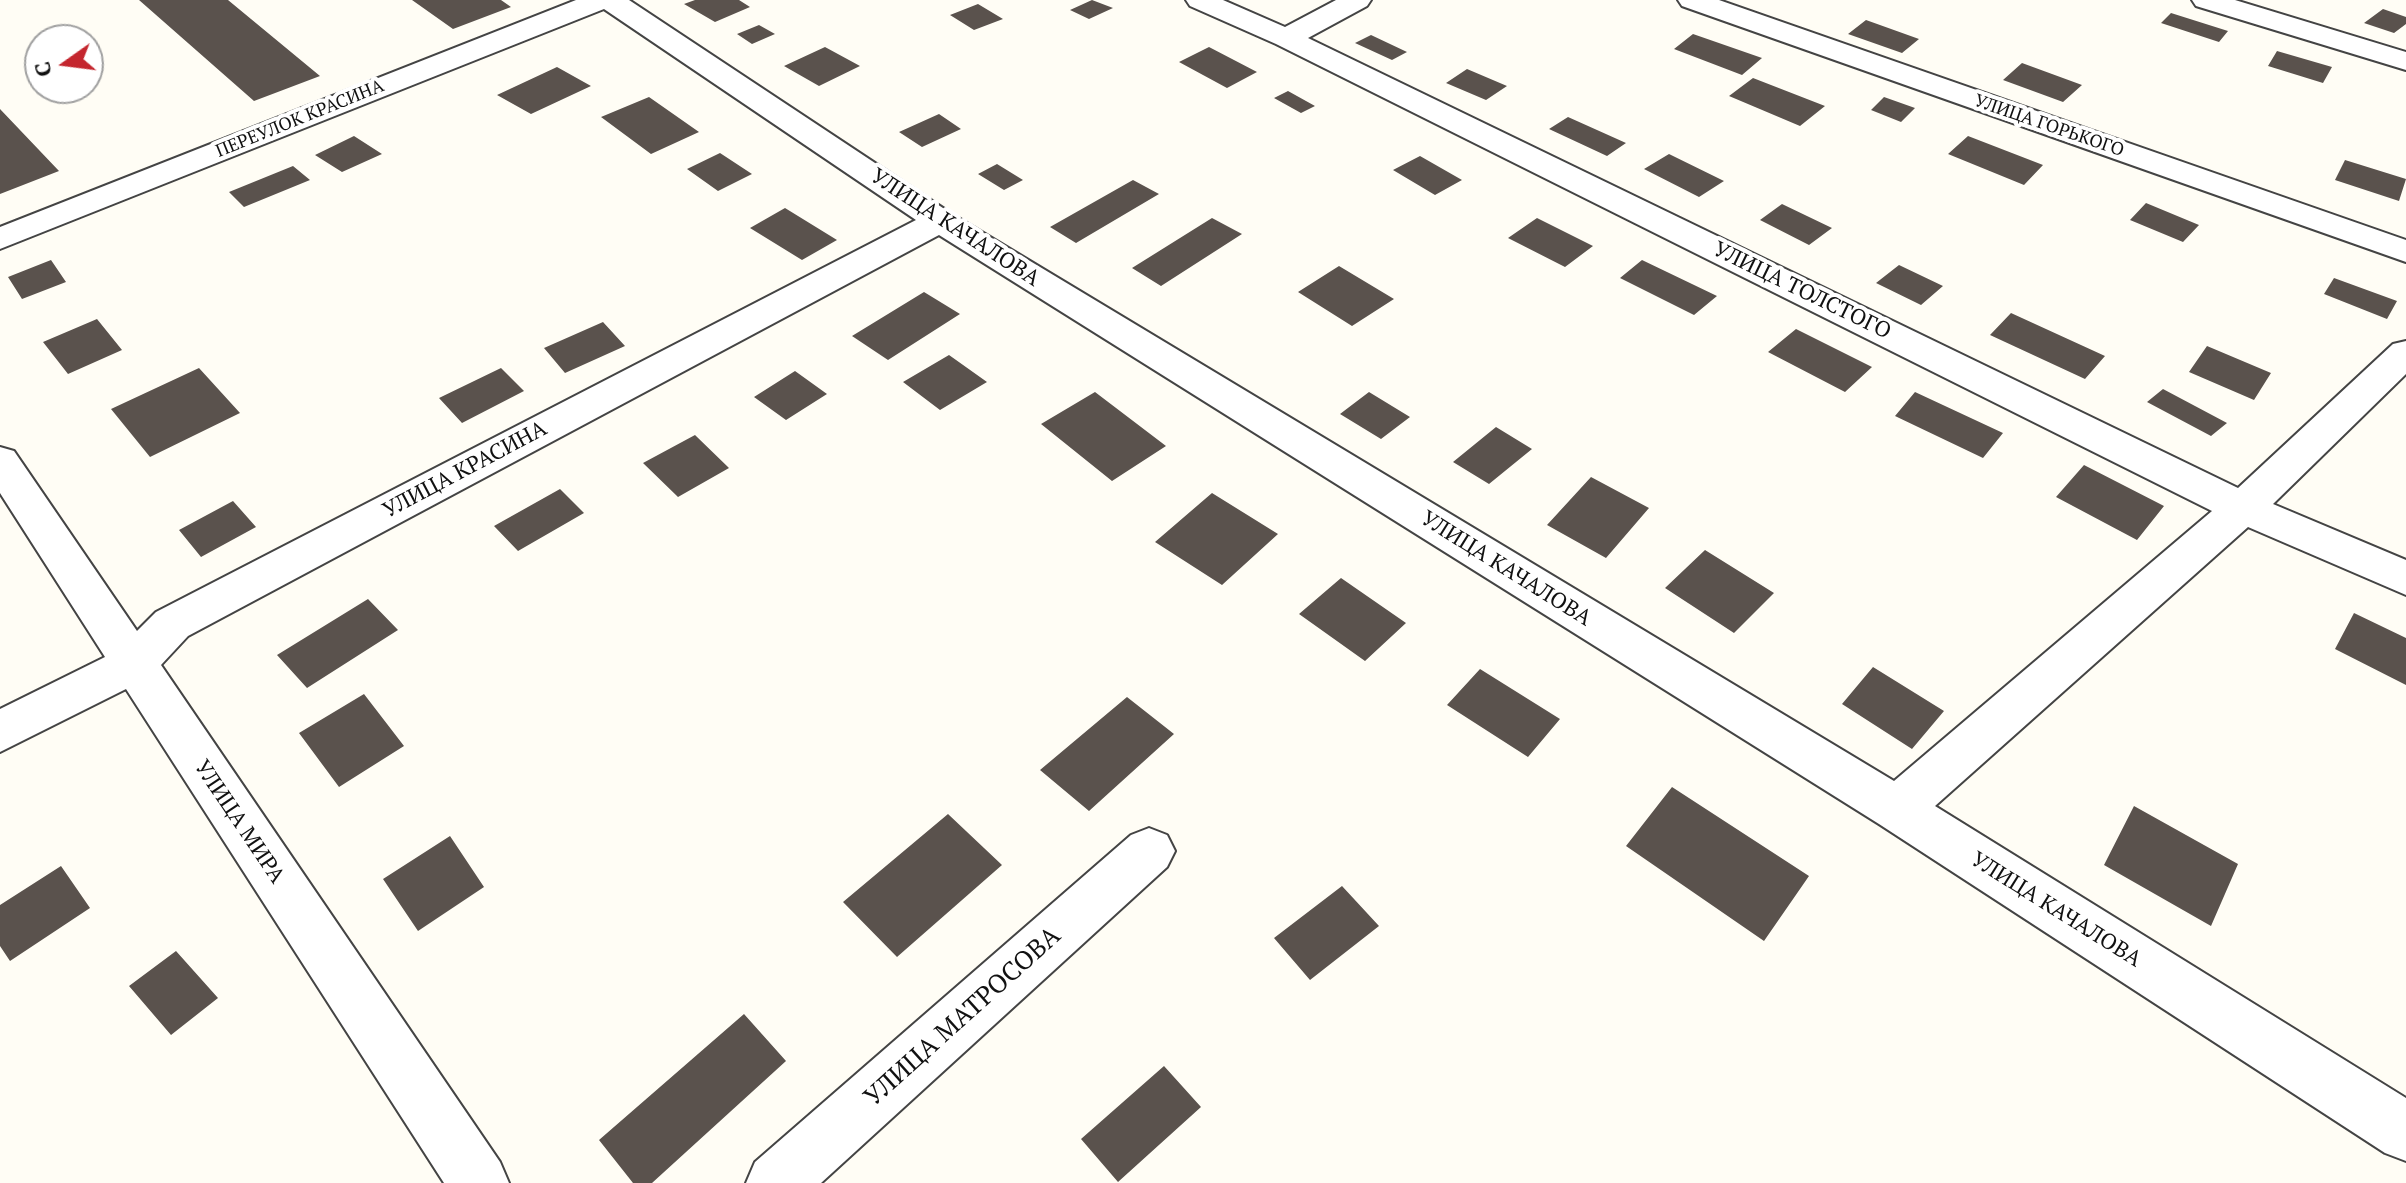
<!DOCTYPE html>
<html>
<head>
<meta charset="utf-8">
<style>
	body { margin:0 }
	#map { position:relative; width:2406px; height:1183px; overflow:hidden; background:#fffdf5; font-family:"PT Serif",serif }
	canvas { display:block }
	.north { position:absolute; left:24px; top:24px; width:80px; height:80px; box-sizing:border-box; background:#fff; border:2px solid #a0a0a0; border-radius:50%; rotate:256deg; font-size:22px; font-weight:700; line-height:32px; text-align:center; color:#111 }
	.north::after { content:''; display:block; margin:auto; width:28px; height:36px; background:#c4262e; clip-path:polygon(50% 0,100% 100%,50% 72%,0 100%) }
</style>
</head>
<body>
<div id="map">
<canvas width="2406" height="1183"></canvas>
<div class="north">С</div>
</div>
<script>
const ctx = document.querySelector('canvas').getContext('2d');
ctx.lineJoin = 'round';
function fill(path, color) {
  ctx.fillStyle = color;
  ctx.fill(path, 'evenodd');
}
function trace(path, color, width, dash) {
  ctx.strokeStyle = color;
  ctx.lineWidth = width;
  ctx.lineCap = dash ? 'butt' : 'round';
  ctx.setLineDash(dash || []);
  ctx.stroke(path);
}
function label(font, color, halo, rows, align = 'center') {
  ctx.font = font + ' "PT Serif",serif';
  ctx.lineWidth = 8;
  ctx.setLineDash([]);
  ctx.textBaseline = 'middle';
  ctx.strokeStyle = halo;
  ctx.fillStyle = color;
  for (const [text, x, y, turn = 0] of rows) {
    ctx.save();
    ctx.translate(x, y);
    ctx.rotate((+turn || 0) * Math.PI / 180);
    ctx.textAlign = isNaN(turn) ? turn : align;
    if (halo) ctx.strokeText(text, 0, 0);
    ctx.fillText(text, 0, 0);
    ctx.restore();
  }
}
const building = new Path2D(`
	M139 0H228L320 76 254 101Z
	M412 0H501L511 7 453 29Z
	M695 0H739L750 7 715 22 684 4Z
	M1092 0 1113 8 1089 19 1070 10Z
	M978 4 1003 19 974 30 950 15Z
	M2383 9 2406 17V24L2394 33 2364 23Z
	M2171 13 2228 31 2219 42 2161 23Z
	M1866 20 1919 39 1902 53 1848 34Z
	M759 25 775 34 752 44 737 34Z
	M1693 34 1762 58 1742 75 1674 49Z
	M1371 35 1407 52 1392 60 1355 43Z
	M825 47 860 66 819 86 784 66Z
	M1209 47 1257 72 1227 88 1179 62Z
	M2277 51 2332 67 2323 83 2268 66Z
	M2022 63 2082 85 2063 102 2003 80Z
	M557 67 591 86 531 114 497 95Z
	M1467 69 1507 86 1486 100 1446 83Z
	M1753 78 1825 106 1800 126 1729 96Z
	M1288 91 1315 106 1301 113 1274 98Z
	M649 97 699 132 651 154 601 117Z
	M1884 97 1915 108 1901 122 1871 110Z
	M0 109 59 171 0 194Z
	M939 114 961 129 922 147 899 132Z
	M1568 117 1626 143 1607 156 1549 129Z
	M354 136 382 154 342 172 315 155Z
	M1968 136 2043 165 2024 185 1948 154Z
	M720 153 752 174 718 191 687 169Z
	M1669 154 1724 181 1699 197 1644 169Z
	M1420 156 1462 180 1435 195 1393 170Z
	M2345 160 2406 179 2399 201 2335 180Z
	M997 164 1023 180 1004 190 978 174Z
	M293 166 310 180 244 207 229 192Z
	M1133 180 1159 194 1076 243 1050 227Z
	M2146 203 2199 225 2183 242 2130 220Z
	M1782 204 1832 228 1809 245 1760 220Z
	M785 208 837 240 802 260 750 228Z
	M1212 218 1242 234 1161 286 1132 268Z
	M1537 218 1593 246 1565 267 1508 238Z
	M51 260 66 282 22 299 8 277Z
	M1642 260 1717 296 1694 315 1620 278Z
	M1899 265 1943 286 1921 305 1876 283Z
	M1339 266 1394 299 1352 326 1298 292Z
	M2334 278 2397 301 2387 319 2324 294Z
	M924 292 960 314 888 360 852 336Z
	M2011 313 2105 356 2085 379 1990 335Z
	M97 319 122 350 68 374 43 342Z
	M603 322 625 346 565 373 544 348Z
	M1796 329 1872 367 1845 392 1768 352Z
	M2207 346 2271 373 2254 400 2189 372Z
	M949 355 987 382 940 410 903 382Z
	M199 368 240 413 150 457 111 409Z
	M501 368 524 391 462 423 439 398Z
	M795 371 827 394 786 420 754 397Z
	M2163 389 2227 423 2211 436 2147 402Z
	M1095 392 1166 446 1112 481 1041 424Z
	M1369 392 1410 417 1381 439 1340 414Z
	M1915 392 2003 433 1983 458 1895 416Z
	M1496 427 1532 449 1489 484 1453 462Z
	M695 435 729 468 678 497 643 463Z
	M2084 465 2164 506 2137 540 2056 497Z
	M1591 477 1649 508 1606 558 1547 525Z
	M560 489 584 513 518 551 494 526Z
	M1212 493 1278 534 1222 585 1155 542Z
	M233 501 256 527 201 557 179 530Z
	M1705 550 1774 593 1734 633 1665 588Z
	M1341 578 1406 623 1365 661 1299 614Z
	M368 599 398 630 307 688 277 655Z
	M2354 613 2406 638V685L2335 649Z
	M1873 667 1944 711 1912 749 1842 704Z
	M1480 669 1560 719 1528 757 1447 705Z
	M364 694 404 746 339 787 299 733Z
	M1127 697 1174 734 1089 811 1040 770Z
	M1672 787 1809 876 1764 941 1626 846Z
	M2134 806 2238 864 2211 926 2104 865Z
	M948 814 1002 865 897 957 843 902Z
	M450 836 484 887 418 931 383 879Z
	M61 866 90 908 10 961 0 946V905Z
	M1342 886 1379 926 1310 980 1274 938Z
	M176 951 218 998 171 1035 129 986Z
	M744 1014 786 1061 652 1183H633L599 1140Z
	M1164 1066 1201 1107 1118 1182 1081 1139Z`);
const minor = new Path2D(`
	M576 0H629L952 214 1894 781 2212 511 1276 44 1190 6 1186 0H1223L1285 27 1336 0H1371L1367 6 1308 38 2238 488 2393 344 2406 341V374L2273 504 2406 560V595L2248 527 1935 806 2406 1098V1161L2385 1153 1879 824 939 235 188 636 161 665 500 1162 509 1183H444L126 689 0 752V709L105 657 0 493V447L14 451 137 631 156 612 916 220 604 9 0 249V227Z
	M1678 0H1719L2406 240V262L1682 6Z
	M2192 0H2235L2406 52V70L2196 6Z
	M1149 828 1167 835 1175 851 1167 867 821 1183H746L755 1162 1131 835Z`);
const farStreetnames = [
	["ПЕРЕУЛОК КРАСИНА",300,119,-22],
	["УЛИЦА ГОРЬКОГО",2049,126,19]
];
const streetNames = [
	["УЛИЦА КАЧАЛОВА",955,228,33],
	["УЛИЦА ТОЛСТОГО",1802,291,26],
	["УЛИЦА КРАСИНА",465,470,-28],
	["УЛИЦА КАЧАЛОВА",1506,569,32],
	["УЛИЦА МИРА",239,822,56],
	["УЛИЦА КАЧАЛОВА",2056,910,32]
];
const nearStreetnames = [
	["УЛИЦА МАТРОСОВА",963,1017,-42]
];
fill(building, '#5a524d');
trace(minor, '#444', 4);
fill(minor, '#fff');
label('18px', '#111', '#fff', farStreetnames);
label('22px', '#111', '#fff', streetNames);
label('26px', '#111', '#fff', nearStreetnames);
</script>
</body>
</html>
